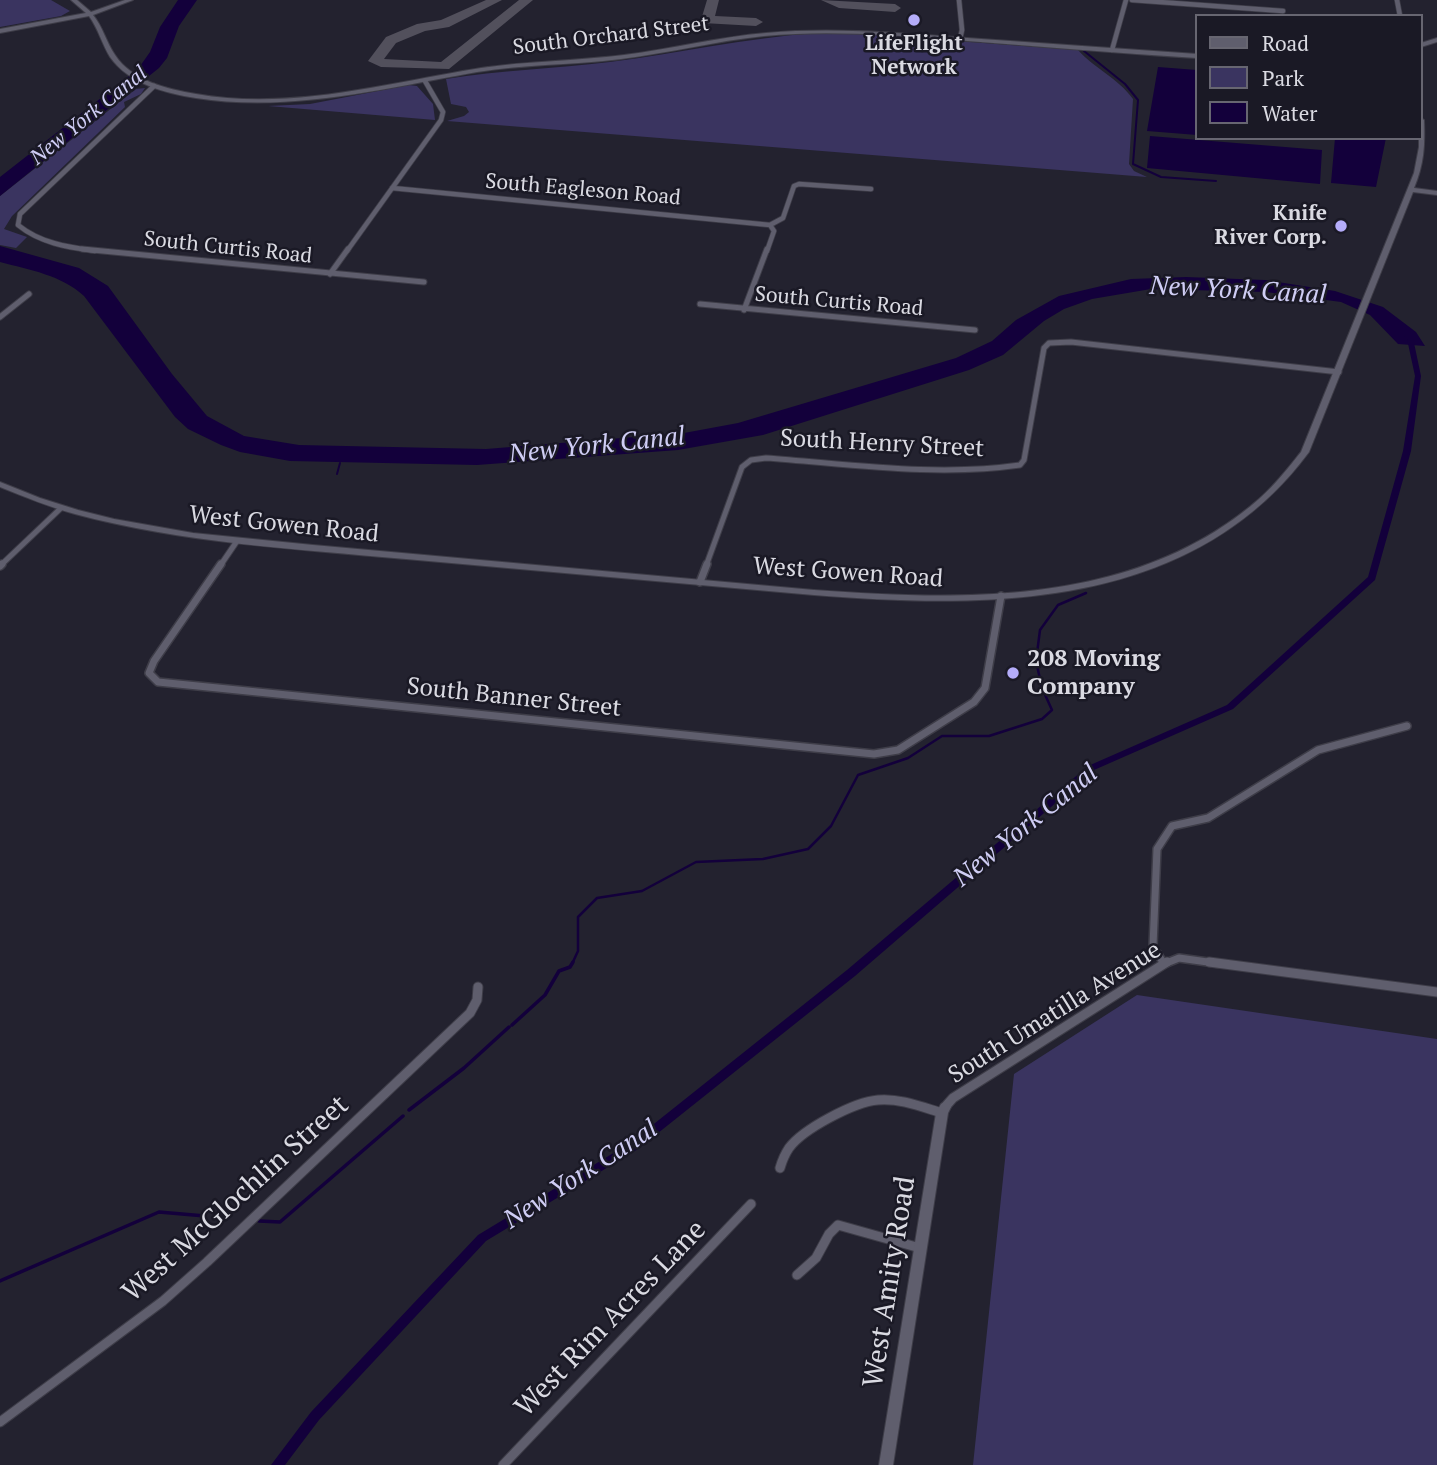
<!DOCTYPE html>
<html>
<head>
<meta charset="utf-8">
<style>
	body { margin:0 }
	#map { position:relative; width:1437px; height:1465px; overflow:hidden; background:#23222f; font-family:"PT Serif",serif }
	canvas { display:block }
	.legend { position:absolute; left:1195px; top:14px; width:228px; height:126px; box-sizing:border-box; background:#1a1925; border:2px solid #676671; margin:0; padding:9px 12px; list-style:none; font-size:21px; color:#dadae2 }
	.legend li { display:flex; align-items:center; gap:14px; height:35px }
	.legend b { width:35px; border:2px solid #676671 }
</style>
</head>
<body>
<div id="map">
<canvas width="1437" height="1465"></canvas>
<ul class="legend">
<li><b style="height:9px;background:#5f5e6d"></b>Road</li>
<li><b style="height:19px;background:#3a3460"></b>Park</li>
<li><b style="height:19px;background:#13003b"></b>Water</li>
</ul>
</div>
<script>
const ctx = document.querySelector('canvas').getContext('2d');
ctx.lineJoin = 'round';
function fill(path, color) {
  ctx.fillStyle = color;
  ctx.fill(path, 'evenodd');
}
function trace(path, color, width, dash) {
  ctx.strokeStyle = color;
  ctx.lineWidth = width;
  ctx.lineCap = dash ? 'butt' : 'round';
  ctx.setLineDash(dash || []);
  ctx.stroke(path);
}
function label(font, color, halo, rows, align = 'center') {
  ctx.font = font + ' "PT Serif",serif';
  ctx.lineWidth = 5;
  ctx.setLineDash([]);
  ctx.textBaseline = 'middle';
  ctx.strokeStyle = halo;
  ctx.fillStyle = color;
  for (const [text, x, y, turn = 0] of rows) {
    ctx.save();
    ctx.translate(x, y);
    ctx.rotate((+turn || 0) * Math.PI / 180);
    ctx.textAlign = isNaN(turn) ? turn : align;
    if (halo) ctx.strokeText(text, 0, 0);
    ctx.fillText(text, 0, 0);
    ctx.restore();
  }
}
const green = new Path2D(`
	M0 0H51L70 11 61 16 0 27Z
	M816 33 862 34 1078 50C1095 69 1118 78 1133 99L1129 164 1134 171 1147 177 447 121 464 116 469 112 466 107 451 104 446 79C500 70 555 69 610 62 679 53 746 38 816 33Z
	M409 85 417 86 433 104 435 120 268 106 310 104Z
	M145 88 141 94 124 102 125 107 12 216 4 229 27 237 16 248 0 245V196L136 89Z
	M1137 995 1437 1039V1465H973L1014 1074Z`);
const water = new Path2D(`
	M178 0H197L179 26 167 58 159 68 0 196V177L138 69 150 52 160 27Z
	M1158 67 1197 70V135L1147 131Z
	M1150 136 1322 150 1320 184 1147 168Z
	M1335 138H1386L1376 187 1331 183Z
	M0 246 79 268 108 286 172 374 207 416 244 436 299 445 486 449 684 433 738 423 956 358 992 341 1016 320 1059 296 1131 279 1186 277 1265 280 1335 291 1383 307 1416 332 1425 346 1398 344 1370 315 1341 302 1266 292 1151 289 1092 299 1064 309 1044 321 1003 355 969 370 763 435 678 450 477 465 290 461 240 452 221 445 188 429 175 417 84 296C61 275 30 270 0 262Z`);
const streamFar2 = new Path2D(`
	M1084 51 1125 84 1138 100 1133 164 1161 177 1216 181
	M337 474 340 463`);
const streamFar1 = new Path2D(`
	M572 964 578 951V917L597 898 642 891 696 862 763 859 808 849 831 826 858 775 908 758 942 736H989L1042 719 1052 710 1042 688 1036 661 1040 630 1058 605 1086 593`);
const stream = new Path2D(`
	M512 1025 545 995 559 971 570 967 573 962
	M409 1110 464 1068 509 1027
	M259 1221 280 1222 403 1116
	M0 1281 159 1212 205 1216`);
const canal = new Path2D(`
	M1407 334 1413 338 1421 376 1411 451 1375 580 1233 709 1094 770 855 976 638 1149 486 1241 319 1420 285 1465H271L311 1412 478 1235 630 1143 847 970 1088 766 1227 705 1368 577 1403 451 1415 376 1407 339 1404 336Z`);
const taxiway = new Path2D(`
	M486 0H502L449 27 425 31 396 43 384 59 441 62 519 0H533L449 69 381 67 368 61 386 37 417 24 441 20Z
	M707 0H719L715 16 756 18 763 22 756 26 703 23 701 20Z
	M821 0 895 4 901 8 895 12 839 8Z`);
const streetFar3 = new Path2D(`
	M959 0 962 30 960 39
	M1132 0 1283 11
	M1397 0 1400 16
	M1112 50 1126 0
	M392 188 770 225
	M770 225 783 218 794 186 799 184 871 189
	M95 251C67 247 40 243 18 225L20 214 154 86
	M347 251 441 120 443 112 425 81
	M767 251 774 231 770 225`);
const streetFar2 = new Path2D(`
	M82 249 424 282
	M330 274 348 249
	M700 304 975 330
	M744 310 767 249
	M0 317 29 294
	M0 566 61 508
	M220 566 237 541
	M706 566 742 467 751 460 766 458C850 464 936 477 1020 465L1024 460 1044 348 1049 343 1071 342 1339 372`);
const streetFar1 = new Path2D(`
	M221 564 154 661 149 673 158 682 874 754 898 750 974 702 985 688 1001 596
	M0 566 2 564
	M700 582 707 564
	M1164 964 1153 946 1157 849 1172 826 1208 818 1318 750 1407 726
	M1164 964 1179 958 1222 964`);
const street = new Path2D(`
	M1209 962 1437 992
	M945 1107 953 1098 1167 962
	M780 1168C782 1161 785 1154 789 1148 803 1129 854 1102 878 1100 900 1098 922 1107 942 1113
	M797 1275 816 1258 829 1234 838 1225 920 1248
	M0 1422 163 1301 207 1262 470 1013 477 1000 478 987
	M503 1465 751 1204`);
const secondary = new Path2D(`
	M71 0H77L91 12 125 0H133L93 15C103 27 106 42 115 55 132 81 167 89 196 94 291 111 387 83 481 68 528 61 576 61 624 55 672 49 718 37 766 33 833 27 900 33 967 38 1044 43 1120 49 1197 54V58C1116 53 1036 46 955 40 891 35 828 30 764 36 716 41 669 53 621 59 574 65 525 64 477 72 385 88 290 113 196 98 165 93 129 84 110 57 102 44 98 28 89 16L0 33V29L86 13Z
	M1437 38V42L1421 47V43Z
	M1421 118 1424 120C1425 146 1424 164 1414 188L1437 191V195L1413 192 1309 452C1192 610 991 609 814 595 678 583 542 571 406 559 295 549 183 543 75 514 49 507 25 497 0 487V482L40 498 78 510 114 519 193 533 313 545 814 590C966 601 1136 606 1259 499 1275 485 1288 468 1301 452L1414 173 1419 147V138H1421Z
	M945 1102 949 1104 951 1107 948 1113 893 1465H879L936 1113 941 1104Z`);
const markers = [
	[914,20,7,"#b4acf9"],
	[1341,226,7,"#b4acf9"],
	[1013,673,7,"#b4acf9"]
];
const farStreetnames = [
	["South Orchard Street",611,36,-7],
	["South Eagleson Road",583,190,5],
	["South Curtis Road",228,248,6],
	["South Curtis Road",839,302,5]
];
const farPoinames = [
	["LifeFlight",914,44],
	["Network",914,68],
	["Knife",1327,214,"right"],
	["River Corp.",1327,238,"right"]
];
const farWaternames = [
	["New York Canal",89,116,-39]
];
const streetNames = [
	["South Henry Street",882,444,3],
	["West Gowen Road",284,525,6],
	["West Gowen Road",848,573,4],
	["South Banner Street",514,698,6],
	["South Umatilla Avenue",1055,1013,-32]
];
const poiNames = [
	["208 Moving",1027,659],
	["Company",1027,687]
];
const waterNames = [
	["New York Canal",1238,291,3],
	["New York Canal",597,446,-6],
	["New York Canal",1026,826,-39],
	["New York Canal",581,1175,-33]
];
const nearStreetnames = [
	["West McGlochlin Street",236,1199,-42],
	["West Amity Road",890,1282,-81],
	["West Rim Acres Lane",611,1319,-46]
];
fill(green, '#3a3460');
fill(water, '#13003b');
trace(streamFar2, '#13003b', 2);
trace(streamFar1, '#13003b', 2.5);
trace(stream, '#13003b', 3.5);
fill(canal, '#13003b');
fill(taxiway, '#52505c');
trace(streetFar3, '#3e3d48', 6);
trace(streetFar2, '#3e3d48', 7);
trace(streetFar1, '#3e3d48', 10);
trace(street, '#3e3d48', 11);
trace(secondary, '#3e3d48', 2);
trace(streetFar3, '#5f5e6d', 4.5);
trace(streetFar2, '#5f5e6d', 5);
trace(streetFar1, '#5f5e6d', 7);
trace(street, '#5f5e6d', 9);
fill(secondary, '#5f5e6d');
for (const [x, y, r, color] of markers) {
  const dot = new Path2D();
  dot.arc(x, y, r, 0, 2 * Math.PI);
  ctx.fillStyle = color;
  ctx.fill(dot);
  trace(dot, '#1a1925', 2.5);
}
label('21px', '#dadae2', '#1a1925', farStreetnames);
label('bold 21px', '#dadae2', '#1a1925', farPoinames);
label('italic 21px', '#cfcdf4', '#1a1925', farWaternames);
label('24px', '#dadae2', '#1a1925', streetNames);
label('bold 24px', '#dadae2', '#1a1925', poiNames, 'left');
label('italic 26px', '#cfcdf4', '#1a1925', waterNames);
label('28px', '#dadae2', '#1a1925', nearStreetnames);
</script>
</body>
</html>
